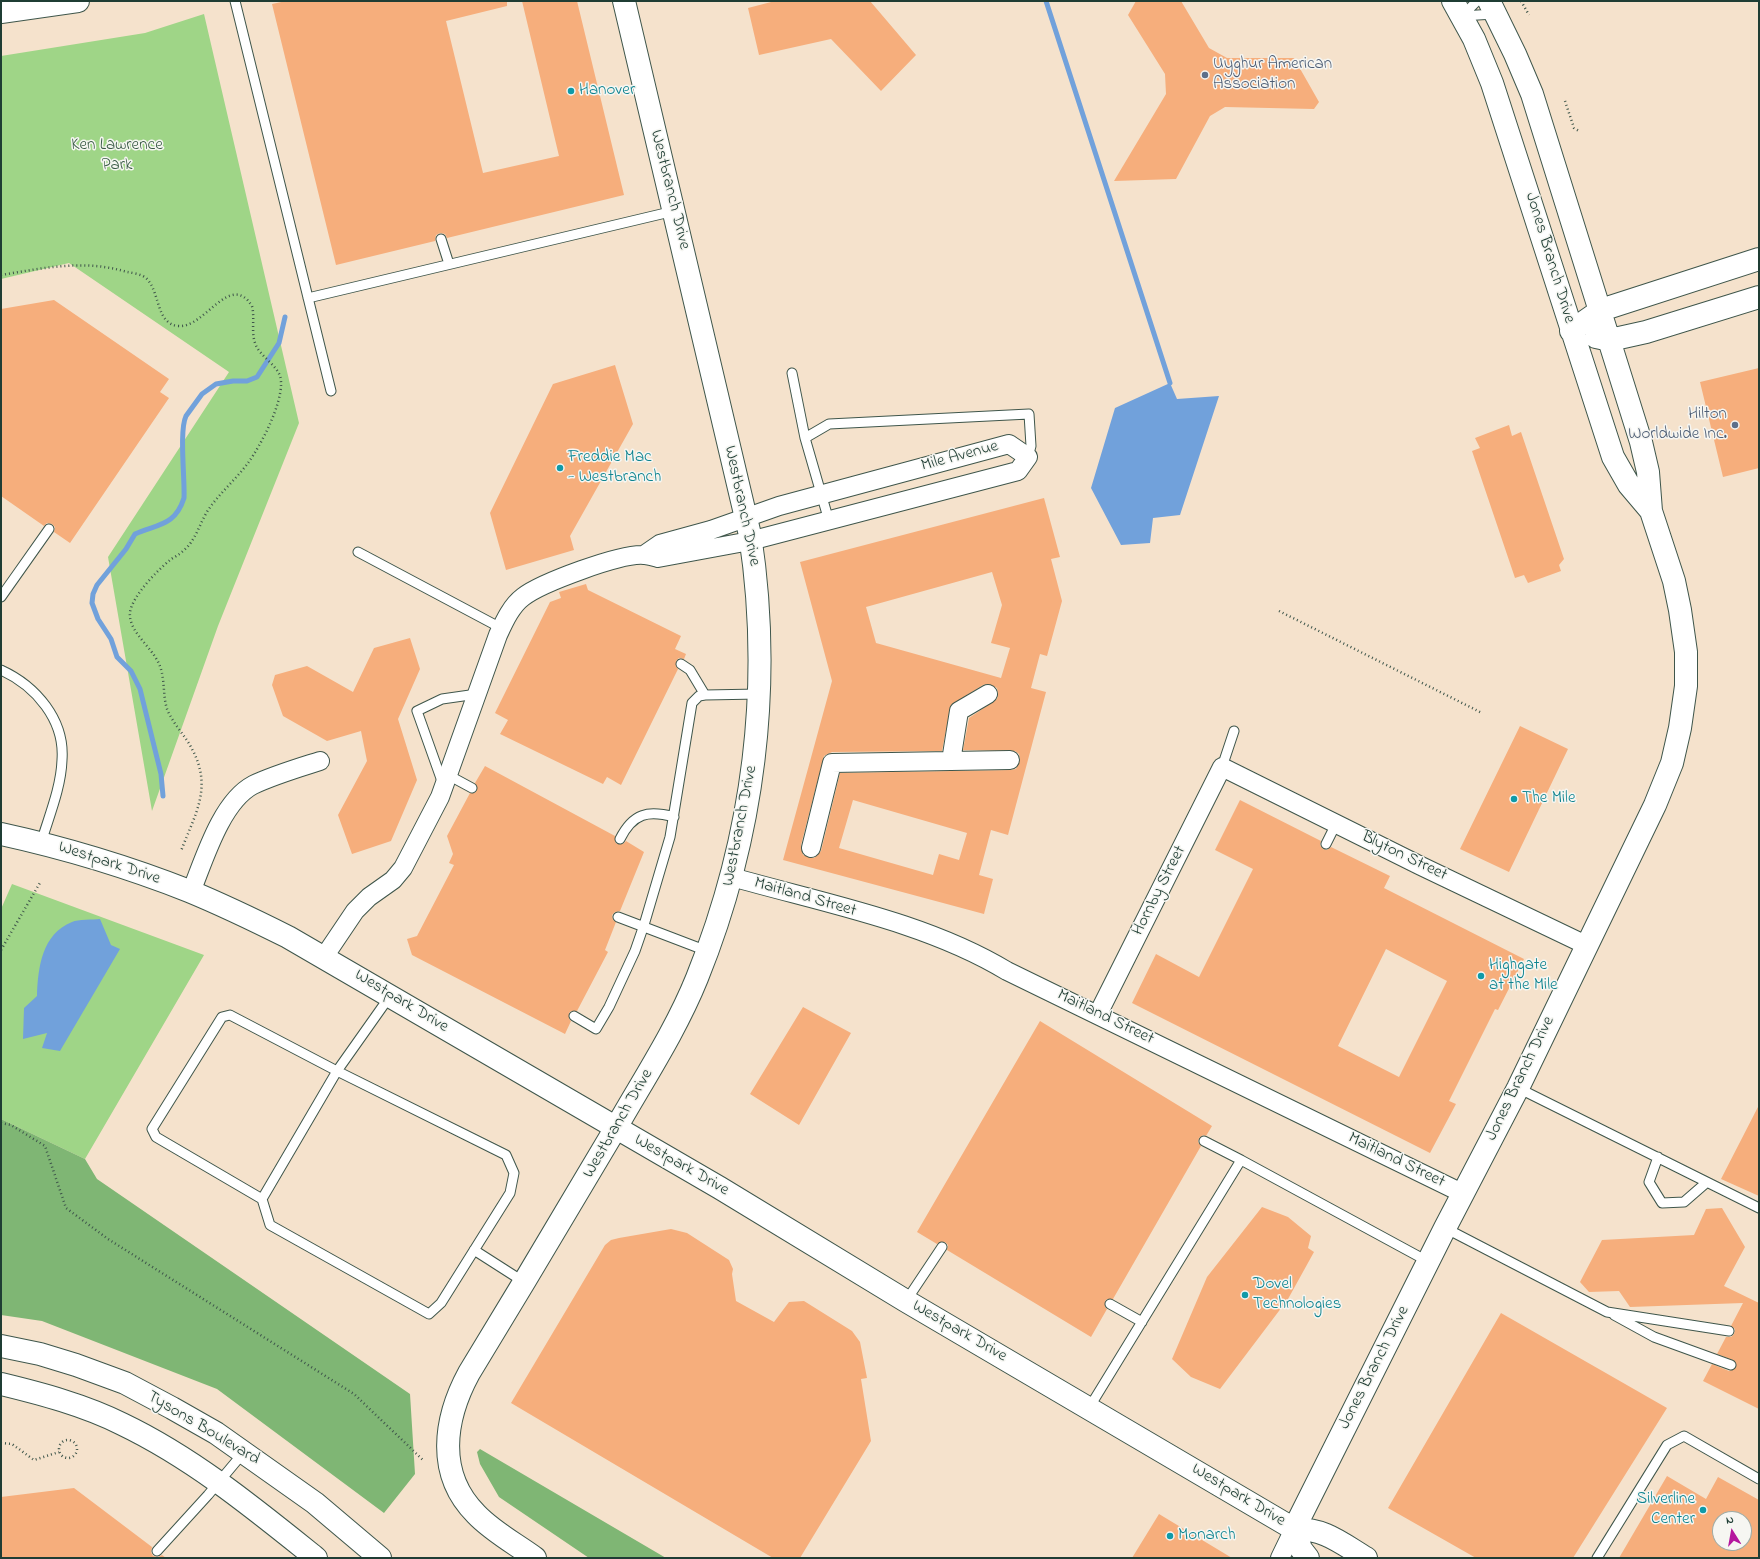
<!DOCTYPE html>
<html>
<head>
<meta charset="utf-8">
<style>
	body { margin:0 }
	#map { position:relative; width:1760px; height:1559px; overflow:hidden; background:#f5e2cc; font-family:"Indie Flower",sans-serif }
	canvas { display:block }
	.frame { position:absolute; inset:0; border:2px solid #1f3d34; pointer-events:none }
	.north { position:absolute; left:1712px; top:1511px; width:40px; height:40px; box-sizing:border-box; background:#f6f6f2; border:1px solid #a0aca6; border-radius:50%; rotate:349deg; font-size:11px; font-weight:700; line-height:16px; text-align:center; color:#1f3d34 }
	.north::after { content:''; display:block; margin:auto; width:14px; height:18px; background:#b5179e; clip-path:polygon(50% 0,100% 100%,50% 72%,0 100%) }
</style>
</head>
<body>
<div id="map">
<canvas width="1760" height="1559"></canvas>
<div class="frame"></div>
<div class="north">N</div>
</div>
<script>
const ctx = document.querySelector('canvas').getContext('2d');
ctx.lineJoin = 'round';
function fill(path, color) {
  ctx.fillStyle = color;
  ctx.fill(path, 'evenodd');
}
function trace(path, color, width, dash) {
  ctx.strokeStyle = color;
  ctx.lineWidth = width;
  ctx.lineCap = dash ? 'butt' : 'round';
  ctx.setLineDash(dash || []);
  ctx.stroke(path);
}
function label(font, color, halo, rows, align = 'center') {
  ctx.font = font + ' "Indie Flower",sans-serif';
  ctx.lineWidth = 3;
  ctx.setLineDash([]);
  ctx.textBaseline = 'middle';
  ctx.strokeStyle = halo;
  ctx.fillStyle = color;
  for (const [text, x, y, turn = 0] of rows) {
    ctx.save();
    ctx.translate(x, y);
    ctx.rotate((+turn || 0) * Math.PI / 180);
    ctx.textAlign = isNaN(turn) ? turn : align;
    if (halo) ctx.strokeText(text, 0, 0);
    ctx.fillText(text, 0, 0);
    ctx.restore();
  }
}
const green = new Path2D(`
	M204 14 299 423 218 626 152 811 108 557 229 372 69 263 1 279V56L145 33Z
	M12 884 204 955 85 1159 1 1119V909Z`);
const forest = new Path2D(`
	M1 1119 85 1159 97 1179 410 1394 415 1474 384 1513 217 1389 42 1321 1 1315Z
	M480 1449 666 1558H667H589L499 1497 480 1464 477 1452Z`);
const water = new Path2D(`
	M1170 383 1177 399 1219 396 1180 515 1153 518 1150 543 1121 545 1091 488 1115 408Z
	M100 919 111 945 120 949 60 1051 42 1048 47 1033 23 1039 24 1008 37 996C38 967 42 934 72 922 78 919 93 920 100 919Z`);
const stream = new Path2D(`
	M1046 1 1170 383
	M163 796 161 774 140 689 131 671 117 657 111 639 98 619 92 603 93 594 97 585 126 549 135 534C158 524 175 526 184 498 185 479 179 431 186 416L202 394 216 384 233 381H247L257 377 279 343 285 317`);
const building = new Path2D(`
	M286 1H507V6L446 21 483 173 559 156 522 1H577L624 195 447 238 445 234 440 233 436 235 435 241 336 265 272 4Z
	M775 1H870L916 55 881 91 831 39 759 55 748 8Z
	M1136 1H1181L1209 48 1227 58H1294L1319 102 1314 109 1225 107 1210 116 1176 179 1114 181 1166 94 1165 74 1128 15Z
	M54 300 169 379 160 392 169 398 70 543 54 532 55 527 52 524 47 523 44 526 1 496V309Z
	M615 365 633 424 570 536 574 550 506 570 490 513 553 384Z
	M1759 368V468L1723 477 1700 382Z
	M1509 425 1512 436 1521 432 1564 559 1559 565 1561 571 1528 583 1524 575 1515 578 1472 451 1480 448 1475 438Z
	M1044 498 1060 557 1051 559 1062 601 1047 656 1040 654 1031 688 1046 692 1008 835 991 830 979 875 993 879 984 914 783 860 832 681 800 562ZM992 572 1002 605 991 643 1010 648 1001 678 876 643 866 607ZM988 684 997 688 998 694 997 699 969 718 963 750 1015 751 1019 754 1020 759 1016 769 1010 770 840 773 821 851 814 858 803 855 801 845 824 756 832 752 942 751 951 705 983 685ZM853 800 967 833 959 860 939 854 933 875 839 848Z
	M586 584 588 590 681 636 675 649 686 654 684 659 679 658 676 661V666L678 669 621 785 607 777 603 784 500 734 508 720 495 713 550 602 561 598 559 592Z
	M410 638 420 669 398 719 417 780 391 841 352 854 338 815 367 761 361 731 327 741 283 716 272 685 275 675 307 666 353 692 374 648Z
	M1520 726 1568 749 1509 872 1460 849Z
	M485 766 615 836V842L617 844H623L626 841 644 852 620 911 615 912 612 915 613 920 616 922 605 950 608 952 577 1011H571L569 1013V1019L571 1021 565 1034 412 955 407 939 417 936 454 865 449 863 453 854 447 836 470 793H475L477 790 475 783Z
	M1240 800 1321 841 1320 845 1323 849 1327 850 1331 847 1390 876 1384 888 1524 959 1498 1010 1495 1009 1449 1101 1456 1104 1430 1153 1132 1003 1156 954 1199 977 1253 869 1215 850ZM1386 949 1447 981 1399 1077 1338 1046Z
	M803 1007 851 1033 799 1125 750 1094Z
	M1040 1021 1212 1126 1206 1136 1203 1135 1199 1138 1198 1142 1201 1146 1113 1299H1107L1105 1301V1307L1107 1309 1091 1337 947 1250 948 1245 945 1242H940L937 1244 917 1232Z
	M1759 1105V1196L1721 1179Z
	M1262 1207 1288 1217 1311 1236 1308 1248 1314 1252 1288 1299 1220 1389 1191 1377 1172 1359 1207 1277Z
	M1722 1208 1745 1247 1724 1286 1759 1303V1409L1703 1381 1712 1364 1729 1371 1736 1367 1735 1361 1717 1354 1726 1337H1731L1734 1334 1735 1329 1731 1326 1743 1303 1630 1307 1619 1291 1589 1292 1580 1282 1602 1240 1694 1235 1706 1209Z
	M671 1229 687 1233 729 1260 733 1269 732 1274 736 1301 774 1322 789 1302 804 1301 852 1331 860 1342 867 1378 861 1379 871 1441 800 1558H773L511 1403 605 1245 611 1240 619 1238Z
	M1501 1313 1667 1408 1573 1558H1476L1388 1508Z
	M1667 1476 1706 1499 1718 1477 1759 1500V1558H1619ZM1720 1519H1744V1543H1720Z
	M74 1488 152 1547 151 1552 153 1556 158 1557 162 1555 166 1558H1V1497Z
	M1159 1514 1232 1558H1132Z`);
const path = new Path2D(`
	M1521 1 1529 15
	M1565 101 1574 128 1579 131
	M1 275C44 268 84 259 127 272 133 273 142 274 147 279 160 292 156 325 179 326 205 328 230 271 252 306 255 318 251 331 255 343 260 358 281 366 281 382 282 405 261 445 248 463 237 478 222 491 211 506 200 520 197 540 183 551 179 555 174 557 170 560 157 571 133 595 130 612 128 630 149 645 157 660 166 675 162 693 167 709 173 724 185 735 192 749 213 788 195 814 181 851
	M1279 611 1482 713
	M1 950 41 881
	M1 1123 11 1125 45 1146 66 1208 108 1239 354 1394 423 1460
	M59 1449a9 9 0 1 1 18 0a9 9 0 1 1-18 0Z
	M1 1443 12 1444 34 1460 59 1452`);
const lane = new Path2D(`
	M235 1 331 391
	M1462 16 1494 14
	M1462 16 1477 1
	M441 239 449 264
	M308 298 674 211
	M792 373 805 438 829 521
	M805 438 829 424 1029 414 1031 446 1028 457
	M358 552 501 628
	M1 597 49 529
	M1 670C36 686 65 720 62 760 61 788 49 816 41 843
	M705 695 759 694
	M1222 767 1234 731
	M448 775 472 788
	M443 784 417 711 442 699 477 694
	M620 839C633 813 648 810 674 817
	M1326 844 1336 824
	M618 917 707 951
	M574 1016 596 1029 609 1007 635 951 644 925 670 837 692 703 699 696 705 695 690 670 681 664
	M1518 1088 1759 1208
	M1204 1141 1241 1160
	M1658 1157 1649 1182 1662 1203 1684 1202 1707 1182
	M262 1199 156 1137 152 1129 222 1017 230 1015 337 1071 506 1155 514 1173 510 1193 441 1303 429 1314 270 1225 262 1199 337 1071 390 996
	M1445 1228 1607 1312 1729 1331
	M474 1250 524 1282
	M906 1301 942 1247
	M1110 1304 1142 1322
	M1614 1315 1654 1337 1731 1365
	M1089 1408 1241 1160 1429 1262
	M157 1551 208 1495 244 1452
	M1597 1558 1667 1445 1684 1436 1759 1479`);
const street = new Path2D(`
	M951 761 959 711 988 694
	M811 848 832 763 1010 760
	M732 877C823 903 926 922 1007 971L1464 1194
	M191 892C204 860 221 802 253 785 274 775 298 768 320 761
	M324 957 355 911 369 897 393 880 403 868 440 797 498 635C504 622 511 606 523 597 541 583 621 553 644 555 648 555 654 557 658 558L750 541 1018 471 1028 457 1009 444 779 506 711 530 660 544 644 555
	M1098 1014 1222 767 1421 866 1586 945
	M1280 1558 1294 1529`);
const secondary = new Path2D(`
	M1453 1 1474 39 1492 83 1613 457 1629 485 1651 511
	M1 12 78 1
	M1571 331 1601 310 1759 259
	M1596 337 1610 340 1646 332 1759 297
	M1 834C65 848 128 867 189 891 223 905 256 921 288 937L720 1188 906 1301 1294 1529C1324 1528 1341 1543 1366 1558
	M1 1346 40 1354 76 1365 125 1383 172 1408 216 1433 315 1503 380 1558
	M1 1384C42 1394 84 1405 122 1424 193 1458 255 1509 316 1558
	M1294 1529 1445 1228 1518 1088 1655 805 1672 763 1680 728 1686 686V652L1680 610 1674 581 1651 511 1648 472 1641 442 1532 94 1515 54 1489 1
	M1294 1529 1301 1549 1308 1558
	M535 1558C516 1544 493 1532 476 1514 436 1474 444 1419 469 1373 519 1291 568 1209 617 1126 645 1077 676 1030 697 978 754 837 773 685 750 535L624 1`);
const markers = [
	[1205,75,4,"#5c6f8a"],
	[571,91,4,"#0f9aa8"],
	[1735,425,4,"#5c6f8a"],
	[560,468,4,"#0f9aa8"],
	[1514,799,4,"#0f9aa8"],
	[1481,976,4,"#0f9aa8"],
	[1245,1295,4,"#0f9aa8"],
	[1703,1510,4,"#0f9aa8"],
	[1170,1536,4,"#0f9aa8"]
];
const serviceNames = [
	["Uyghur American",1213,65],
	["Association",1213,85],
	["Hilton",1727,415,"right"],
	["Worldwide Inc.",1727,435,"right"]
];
const cultureNames = [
	["Hanover",579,91],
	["Freddie Mac",568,458],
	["- Westbranch",568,478],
	["The Mile",1522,799],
	["Highgate",1489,966],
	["at the Mile",1489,986],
	["Dovel",1253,1285],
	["Technologies",1253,1305],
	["Silverline",1695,1500,"right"],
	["Center",1695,1520,"right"],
	["Monarch",1178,1536]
];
const parkNames = [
	["Ken Lawrence",117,146],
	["Park",117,166]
];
const streetNames = [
	["Westbranch Drive",669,190,76],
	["Jones Branch Drive",1549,258,73],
	["Mile Avenue",960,457,-15],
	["Westbranch Drive",741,506,78],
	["Westbranch Drive",741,826,-79],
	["Blyton Street",1404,857,26],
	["Westpark Drive",109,864,18],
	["Hornby Street",1160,891,-63],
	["Maitland Street",805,898,16],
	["Westpark Drive",401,1002,31],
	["Maitland Street",1105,1018,26],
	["Jones Branch Drive",1521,1079,-64],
	["Westbranch Drive",619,1124,-60],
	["Maitland Street",1396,1161,26],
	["Westpark Drive",681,1166,30],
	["Westpark Drive",959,1332,30],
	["Jones Branch Drive",1375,1368,-63],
	["Tysons Boulevard",203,1429,31],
	["Westpark Drive",1238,1496,31]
];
fill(green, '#9fd587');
fill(forest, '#7fb674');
fill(water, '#71a1db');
trace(stream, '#71a1db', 5);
fill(building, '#f6ae7c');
trace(lane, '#3f564b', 11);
trace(street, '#3f564b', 20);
trace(secondary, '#3f564b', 24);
trace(path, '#3f564b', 2.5, [1, 3]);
trace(lane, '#fff', 9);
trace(street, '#fff', 18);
trace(secondary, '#fff', 22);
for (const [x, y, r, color] of markers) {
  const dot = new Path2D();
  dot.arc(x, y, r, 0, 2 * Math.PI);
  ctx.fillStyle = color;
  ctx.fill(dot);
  trace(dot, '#f6f6f2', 1.5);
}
label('17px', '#4e5e75', '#f6f6f2', serviceNames, 'left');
label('17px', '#0d838f', '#f6f6f2', cultureNames, 'left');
label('17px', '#395b45', '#f6f6f2', parkNames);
label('17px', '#1f3d34', '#f6f6f2', streetNames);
</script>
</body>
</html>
